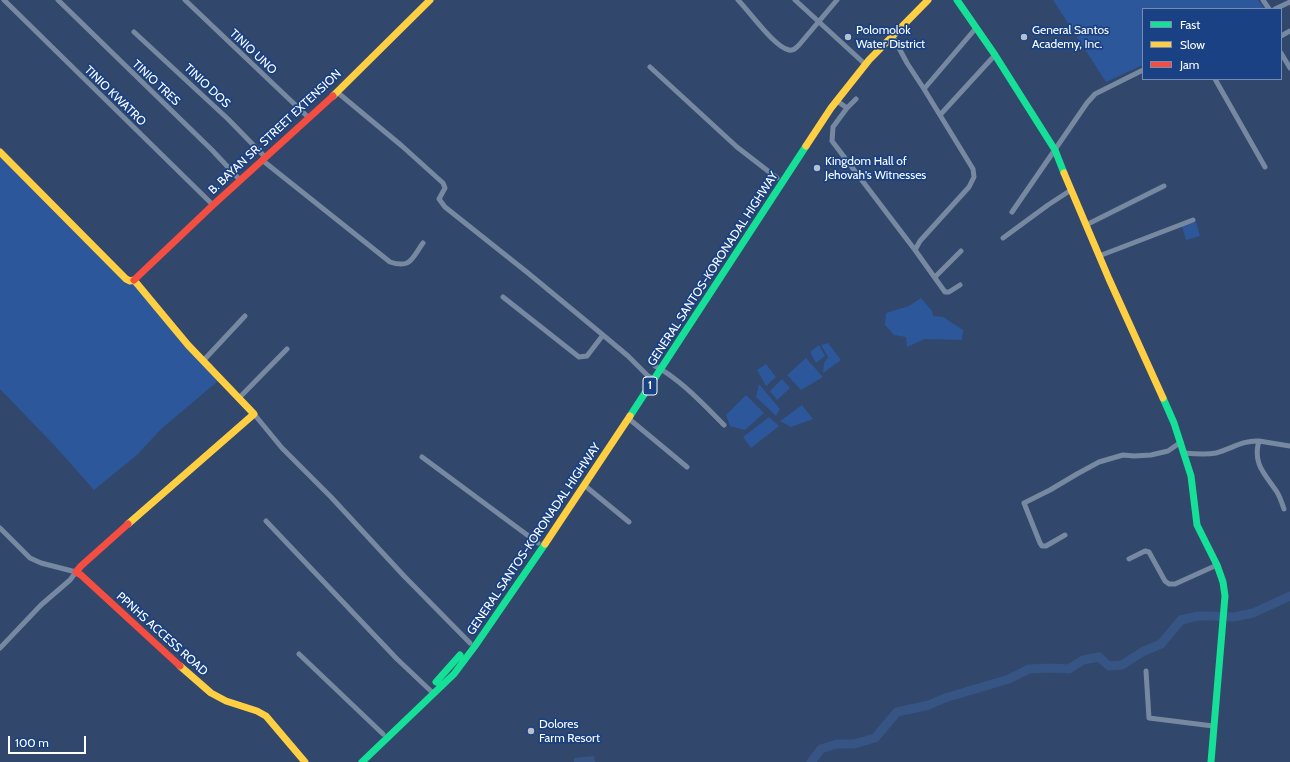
<!DOCTYPE html>
<html>
<head>
<meta charset="utf-8">
<style>
	body { margin:0 }
	#map { position:relative; width:1290px; height:762px; overflow:hidden; background:#31476b; font-family:Cabin,sans-serif }
	canvas { display:block }
	.legend { position:absolute; left:1142px; top:8px; width:140px; height:72px; box-sizing:border-box; background:#194183; border:1px solid #758db5; margin:0; padding:5px 7px; list-style:none; font-size:12px; color:#fff }
	.legend li { display:flex; align-items:center; gap:8px; height:20px }
	.legend b { width:20px; border:1px solid #758db5 }
	.scale { position:absolute; left:8px; top:736px; width:78px; height:18px; box-sizing:border-box; border:2px solid #fff; border-top:0; padding-left:5px; font-size:12px; line-height:14px; white-space:nowrap; color:#fff; -webkit-text-stroke:3px #194183; paint-order:stroke }
</style>
</head>
<body>
<div id="map">
<canvas width="1290" height="762"></canvas>
<ul class="legend">
<li><b style="height:5px;background:#16e098"></b>Fast</li>
<li><b style="height:5px;background:#ffcf43"></b>Slow</li>
<li><b style="height:5px;background:#f24e42"></b>Jam</li>
</ul>
<div class="scale">100 m</div>
</div>
<script>
const ctx = document.querySelector('canvas').getContext('2d');
ctx.lineJoin = 'round';
function fill(path, color) {
  ctx.fillStyle = color;
  ctx.fill(path, 'evenodd');
}
function trace(path, color, width, dash) {
  ctx.strokeStyle = color;
  ctx.lineWidth = width;
  ctx.lineCap = dash ? 'butt' : 'round';
  ctx.setLineDash(dash || []);
  ctx.stroke(path);
}
function label(font, color, halo, rows, align = 'center') {
  ctx.font = font + ' Cabin,sans-serif';
  ctx.lineWidth = 3.5;
  ctx.setLineDash([]);
  ctx.textBaseline = 'middle';
  ctx.strokeStyle = halo;
  ctx.fillStyle = color;
  for (const [text, x, y, turn = 0] of rows) {
    ctx.save();
    ctx.translate(x, y);
    ctx.rotate((+turn || 0) * Math.PI / 180);
    ctx.textAlign = isNaN(turn) ? turn : align;
    if (halo) ctx.strokeText(text, 0, 0);
    ctx.fillText(text, 0, 0);
    ctx.restore();
  }
}
const green = new Path2D(`
	M1053 0H1258L1264 8 1261 9H1143V65L1106 82Z
	M0 157 126 284 134 285 218 381 161 429 138 454 94 490 55 446 0 389Z
	M1196 222 1200 236 1186 240 1182 226Z
	M921 298 932 311 933 316 943 317 963 330 962 340 925 339 907 347 906 337 894 335 885 325 886 313 909 306Z
	M828 343 841 360 823 373 824 363 828 357 821 345Z
	M819 345 825 356 816 363 810 352Z
	M806 358 823 377 801 390 787 375Z
	M766 364 776 377 766 386 757 370Z
	M782 379 790 388 777 400 770 391Z
	M759 384 780 409 776 416 756 397Z
	M746 395 764 413 745 430 730 426 726 415Z
	M802 405 813 419 791 427 780 421Z
	M769 417 779 426 751 448 743 437Z`);
const water = new Path2D(`
	M594 756 595 762H574V758Z`);
const river = new Path2D(`
	M811 762 821 749 837 744H854L875 738 897 712 929 705 945 698 1009 679 1029 669 1050 668 1069 669 1083 660 1099 657 1109 666 1122 665 1142 652 1161 644 1181 620 1198 616H1211L1234 617 1253 613 1290 596`);
const street = new Path2D(`
	M4 0 213 205
	M58 0 212 150 240 180
	M185 0 308 117
	M738 0C749 11 775 48 789 50 794 51 796 48 799 45L837 0
	M795 0 866 65
	M1263 0 1269 9
	M1275 9 1290 2
	M134 32 228 119 265 157
	M892 35 907 63 924 89 976 28
	M1281 36 1290 31
	M1281 53 1290 68
	M650 67 737 147 777 178
	M1215 79 1265 167
	M924 89 973 169 974 177 969 187 920 241 915 250 945 292H949L960 285
	M337 92 402 146 443 183 445 188 439 199 445 207 528 273 603 335 628 356 648 376 655 379
	M837 101 847 108 833 127 832 141 915 250
	M847 108 856 99
	M940 115 995 55
	M262 160 390 262C411 269 412 258 423 243
	M1012 212 1087 103 1095 94 1143 70
	M1086 225 1164 186
	M1003 238 1048 205 1071 190
	M1099 256 1193 220
	M935 277 961 251
	M503 297 579 357 587 356 603 335
	M203 361 245 316
	M655 366C679 378 705 406 724 425
	M239 398 287 349
	M254 414 282 448 331 497 404 576 470 643
	M628 418 687 467
	M1259 441 1290 446
	M1184 453C1195 454 1206 455 1216 453 1231 449 1243 440 1259 441 1252 464 1266 475 1277 492 1280 497 1282 503 1284 509
	M422 457 538 543
	M584 485 629 522
	M266 521 397 659 434 694
	M0 528 30 558 41 563 76 572 70 580 41 605 0 648
	M1065 535 1046 546H1042L1040 543 1024 503 1050 490 1077 474 1099 462 1123 455 1134 456 1151 455 1168 451 1181 442
	M1129 559 1145 551 1149 552 1165 581 1169 584H1175L1217 565
	M299 654 383 734
	M1146 671 1149 718 1213 726`);
const fast = new Path2D(`
	M957 0 995 55 1055 150 1064 173
	M1163 398 1174 423 1191 476 1197 525 1217 565 1223 582 1225 596 1211 762
	M630 416 806 146
	M436 682 460 655
	M362 762 454 674 475 646 545 544`);
const slow = new Path2D(`
	M333 96 430 0
	M806 146 831 108 869 60 928 0
	M0 152 126 279 130 281 134 280
	M1064 173 1109 279 1163 398
	M128 524 254 414 188 345 134 280
	M545 544 630 416
	M180 666 211 693 226 701 257 711 266 716 305 762`);
const jam = new Path2D(`
	M134 280 213 205 333 96
	M128 524 81 566 76 572 81 575 180 666`);
const markers = [
	[848,37,4,"#b7bfcb"],
	[1024,37,4,"#b7bfcb"],
	[817,168,4,"#b7bfcb"],
	[531,731,4,"#b7bfcb"]
];
const shields = [
	[650,386,14]
];
const shieldNames = [
	["1",650,386]
];
const poiNames = [
	["Polomolok",856,30],
	["Water District",856,44],
	["General Santos",1032,30],
	["Academy, Inc.",1032,44],
	["Kingdom Hall of",825,161],
	["Jehovah's Witnesses",825,175],
	["Dolores",539,724],
	["Farm Resort",539,738]
];
const streetNames = [
	["TINIO UNO",253,52,43],
	["TINIO TRES",156,83,43],
	["TINIO DOS",207,86,43],
	["TINIO KWATRO",115,96,44],
	["B. BAYAN SR. STREET EXTENSION",275,132,-43],
	["GENERAL SANTOS-KORONADAL HIGHWAY",713,269,-57],
	["GENERAL SANTOS-KORONADAL HIGHWAY",534,539,-56],
	["PPNHS ACCESS ROAD",162,634,42]
];
fill(green, '#2d579b');
fill(water, '#375584');
trace(river, '#375584', 9);
trace(street, '#7788a1', 5);
trace(fast, '#16e098', 7);
trace(slow, '#ffcf43', 7);
trace(jam, '#f24e42', 7);
for (const [x, y, r, color] of markers) {
  const dot = new Path2D();
  dot.arc(x, y, r, 0, 2 * Math.PI);
  ctx.fillStyle = color;
  ctx.fill(dot);
  trace(dot, '#194183', 1.5);
}
for (const [x, y, w] of shields) {
  const box = new Path2D();
  box.roundRect(x - w / 2, y - 9, w, 18, 3);
  ctx.fillStyle = '#194183';
  ctx.fill(box);
  trace(box, '#fff', 1);
}
label('bold 11px', '#fff', null, shieldNames);
label('12px', '#fff', '#194183', poiNames, 'left');
label('12px', '#fff', '#194183', streetNames);
</script>
</body>
</html>
